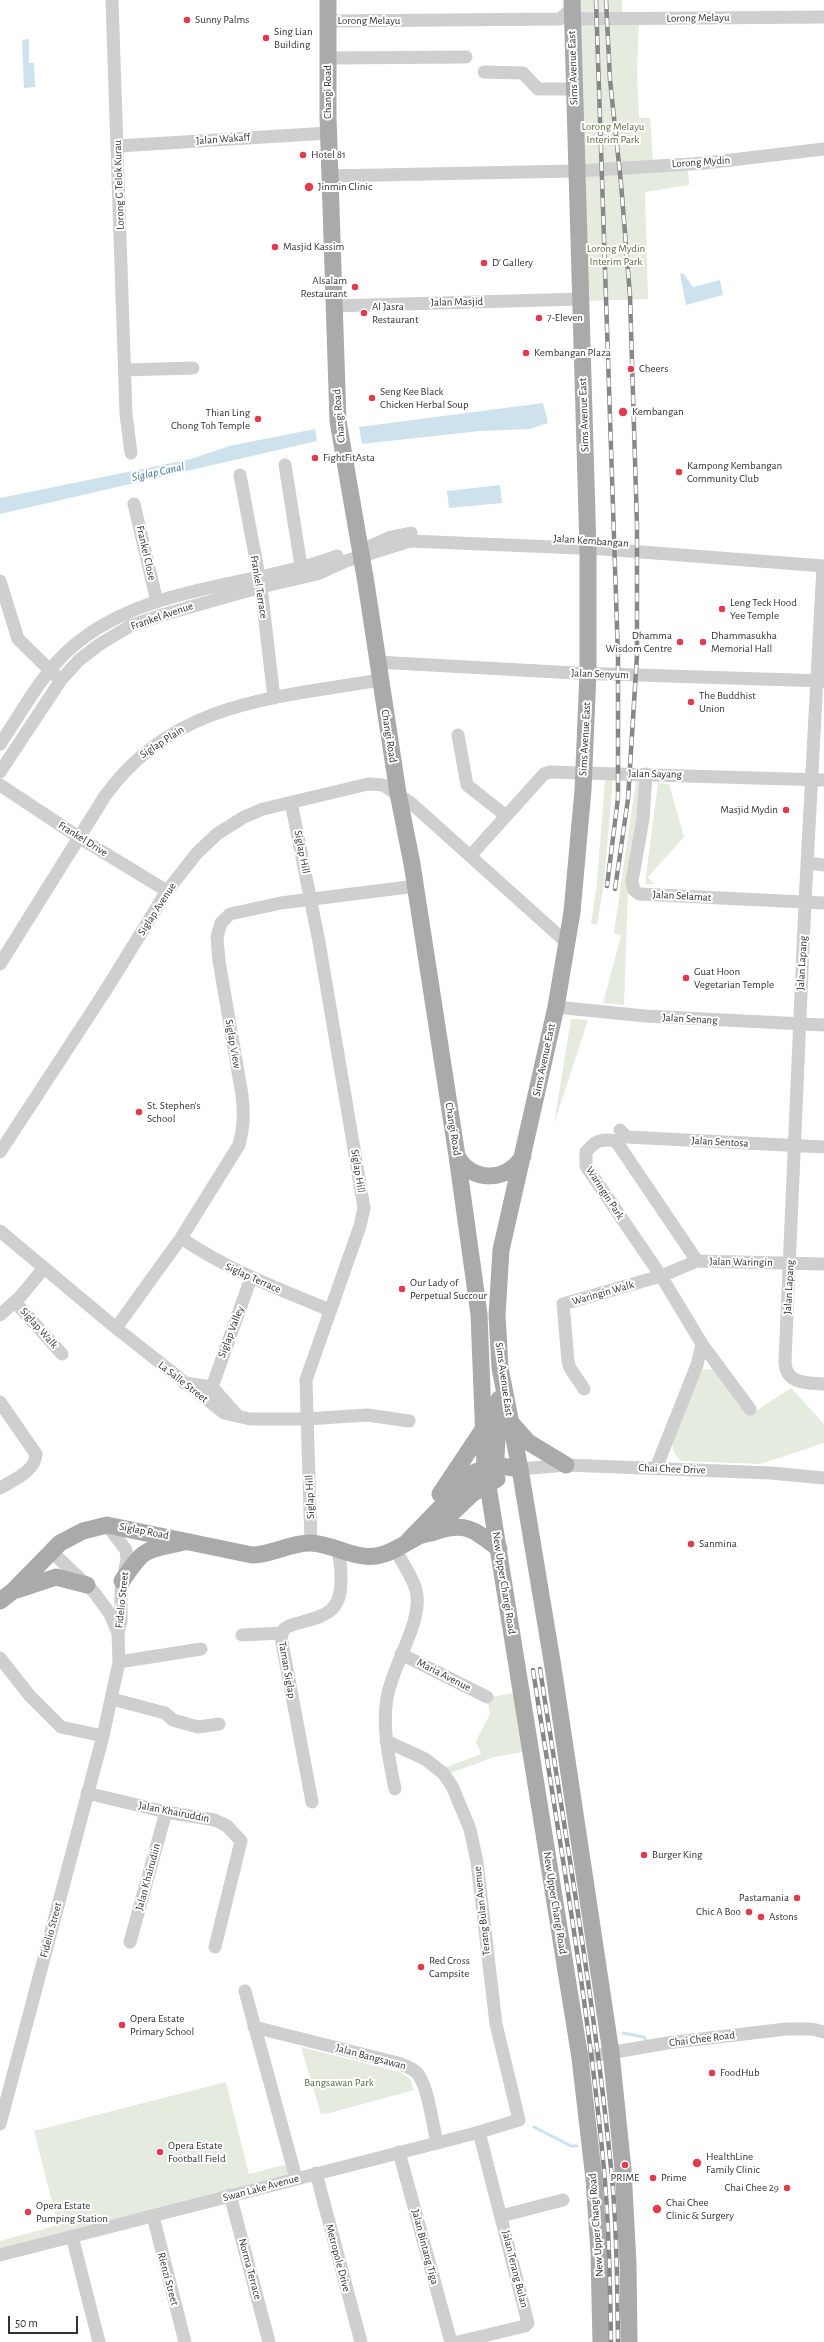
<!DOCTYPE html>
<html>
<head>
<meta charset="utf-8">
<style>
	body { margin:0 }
	#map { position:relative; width:824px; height:2342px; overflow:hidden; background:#fff; font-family:"Alegreya Sans",sans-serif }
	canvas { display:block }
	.scale { position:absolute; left:8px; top:2316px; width:70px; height:18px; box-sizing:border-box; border:2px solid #323232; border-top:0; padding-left:5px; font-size:12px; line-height:14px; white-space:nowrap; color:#323232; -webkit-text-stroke:3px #fff; paint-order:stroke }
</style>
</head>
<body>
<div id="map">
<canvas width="824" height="2342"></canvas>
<div class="scale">50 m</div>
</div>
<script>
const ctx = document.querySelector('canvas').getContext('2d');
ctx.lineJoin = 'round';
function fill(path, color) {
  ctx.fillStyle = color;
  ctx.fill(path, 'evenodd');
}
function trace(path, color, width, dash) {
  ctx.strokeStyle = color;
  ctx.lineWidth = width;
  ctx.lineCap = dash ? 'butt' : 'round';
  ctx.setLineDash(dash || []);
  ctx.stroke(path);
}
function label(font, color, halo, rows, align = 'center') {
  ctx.font = font + ' "Alegreya Sans",sans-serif';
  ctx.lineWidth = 4;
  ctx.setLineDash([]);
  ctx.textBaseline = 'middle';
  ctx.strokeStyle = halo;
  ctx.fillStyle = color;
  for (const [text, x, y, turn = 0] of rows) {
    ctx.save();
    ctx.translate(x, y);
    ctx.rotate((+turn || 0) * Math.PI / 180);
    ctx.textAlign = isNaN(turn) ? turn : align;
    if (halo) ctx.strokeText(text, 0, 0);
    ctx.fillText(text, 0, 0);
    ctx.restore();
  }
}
const green = new Path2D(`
	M578 0H622V15H579Z
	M639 23 637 70 639 118H650L653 162 584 166 579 24Z
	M688 168 689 185 645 192 648 299 586 301 585 175Z
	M605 779H613L604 883 597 925 591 924 597 883Z
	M636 780 642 783 628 889 624 1005 603 1003 621 936 614 933Z
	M658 783 669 784 684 837 648 877 654 884H645Z
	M571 1019 588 1020 554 1124Z
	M705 1369 713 1370 717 1373 747 1414H751L791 1388 824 1424V1443L761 1464 681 1461C674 1454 671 1449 673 1439L699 1373Z
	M517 1692 528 1751 494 1757 448 1774 444 1768 481 1754 476 1741 490 1714 487 1698Z
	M301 2047 400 2072 410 2079 414 2090 329 2113 321 2114Z
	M226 2082 249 2174 291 2163 295 2177 0 2253V2241L58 2225 34 2131Z`);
const water = new Path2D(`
	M29 39V63H34L35 87 24 88 22 40Z
	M683 273 693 287 720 280 723 295 686 305 680 274Z
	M543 403 548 423 530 429 480 431 362 444 359 427Z
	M315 429 317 441 0 514V498L191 459 229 446Z
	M500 485 502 503 449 508 447 491Z`);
const stream = new Path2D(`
	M623 2033 644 2037 646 2041
	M534 2127 571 2146H577`);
const minor = new Path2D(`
	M112 0 126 414 131 453
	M572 19 824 17
	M328 21 560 19 572 8
	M329 58 466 57
	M484 72 523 73 538 89H574
	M118 146 329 133
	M578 171 706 163 824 149
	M329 176 574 171 578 173
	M334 306 580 299
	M125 370 193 368
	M285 465 301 566
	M240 475 261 587 274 698
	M134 504 157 602
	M371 546 391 537 411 533
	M823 566 805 902 785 1361C785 1384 806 1383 824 1384
	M0 581 18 639 56 676
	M377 662 575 673 824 681
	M458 735 467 785 505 815
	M0 744C22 712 42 673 72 647 145 584 251 588 337 556
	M0 772 61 680 79 660 100 644 130 626 162 615 261 587 317 574 346 561 410 541 603 549 824 566
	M646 774 643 819 632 881 634 890 639 894 824 903
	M0 785 80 838 167 891
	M291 802 319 942 364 1208 360 1226 306 1380 311 1543
	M471 855 544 774 550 772 824 780
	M808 863 824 865
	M0 964 105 796C173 701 275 698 380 680
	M556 1007 645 1016 824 1025
	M620 1130 627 1137 824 1147
	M0 1152 104 993 167 891 197 853 217 834 244 817 263 809 368 784 383 785 411 803 566 942
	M0 1231 116 1328 224 1413 250 1419H307L367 1415 409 1421
	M181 1238C228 1270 278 1289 330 1310
	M697 1261 616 1141C601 1138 595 1141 586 1152V1166L661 1276 702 1344 750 1409
	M15 1302 62 1354
	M0 1315 20 1297 44 1268
	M116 1328 181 1238 239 1145C244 1127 244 1114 242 1095L219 961 217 937 221 923 230 914 281 903 416 886
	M184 1383 212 1387 237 1415
	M212 1387 251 1278
	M584 1389 570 1368 568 1361 563 1304 661 1276 697 1261 824 1264
	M0 1402 36 1454C35 1472 13 1480 0 1488
	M656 1468 697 1365 702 1344
	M520 1469 566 1465 771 1473 824 1478
	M395 1549C402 1562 412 1576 416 1590 424 1621 392 1665 387 1698 382 1728 389 1759 395 1789
	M51 1551 94 1592 110 1614 118 1633
	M242 1635 282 1633
	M401 1654 487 1697
	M0 1658 30 1696 61 1727 103 1736
	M119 1662 201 1649
	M112 1699 165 1713 173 1720 198 1727 219 1724
	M87 1793 166 1812 215 1820 227 1826 241 1841 215 1947
	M312 1802 281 1637 284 1629 289 1626C318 1616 340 1618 341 1583 341 1570 341 1561 337 1549
	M130 1942 166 1812
	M245 1991 296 2178
	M254 2027 398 2063C406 2066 413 2068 418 2074 429 2090 432 2123 437 2142
	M580 2058 667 2043 786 2029H812L824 2032
	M0 2124 103 1736 119 1662 118 1633 121 1621V1590L127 1559 126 1550 107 1525
	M399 2152 451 2342
	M316 2173 361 2342
	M230 2195 269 2342
	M153 2216 185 2342
	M501 2216 563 2200
	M72 2236 99 2342
	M0 2255 476 2133 519 2120 496 2024 477 1862 470 1829 452 1786 443 1773 425 1759 386 1741
	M458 2342 525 2326 528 2323 479 2132`);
const major = new Path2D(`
	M328 0V116L338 421 366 583 398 793 412 864 457 1156 479 1314 485 1467 580 2058 594 2179 599 2253 601 2342
	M572 0 588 549V673L583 790 572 912 556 1007 501 1250 497 1315 500 1368 520 1469 553 1667 611 2053 623 2169 628 2264 629 2342
	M457 1156C471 1183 508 1182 523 1156
	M512 1424 528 1442 566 1465
	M491 1476 496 1458 499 1399
	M440 1494 482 1431
	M434 1530 472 1494 497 1479
	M409 1540 475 1472 495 1465 520 1469
	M122 1581C145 1546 145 1551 184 1542
	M17 1590 56 1577 87 1585
	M0 1601 13 1591 60 1543 83 1531 107 1525 252 1555C272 1555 292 1542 311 1543 333 1544 354 1559 376 1556 391 1554 404 1544 417 1537 422 1534 429 1534 435 1532 466 1521 475 1530 499 1549`);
const rail = new Path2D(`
	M596 0 618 656V798L607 886
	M606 0 610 80 621 183 630 296 637 526V655L628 799 615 889
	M540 1669C565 1832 593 1994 610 2158 617 2219 617 2281 618 2342
	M533 1670C558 1833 587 1995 603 2159 609 2219 610 2281 611 2342`);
const markers = [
	[187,20,4,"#e23b4d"],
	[266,38,4,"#e23b4d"],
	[303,155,4,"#e23b4d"],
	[309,187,5,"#e23b4d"],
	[275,247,4,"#e23b4d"],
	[484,263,4,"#e23b4d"],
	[355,287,4,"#e23b4d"],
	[364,313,4,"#e23b4d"],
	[539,318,4,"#e23b4d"],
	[526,353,4,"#e23b4d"],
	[631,369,4,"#e23b4d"],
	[372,398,4,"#e23b4d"],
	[623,412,5,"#e23b4d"],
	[258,419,4,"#e23b4d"],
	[315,458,4,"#e23b4d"],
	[679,472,4,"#e23b4d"],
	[722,609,4,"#e23b4d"],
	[680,642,4,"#e23b4d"],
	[703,642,4,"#e23b4d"],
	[691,702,4,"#e23b4d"],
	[786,810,4,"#e23b4d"],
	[686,978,4,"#e23b4d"],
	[139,1112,4,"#e23b4d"],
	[402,1289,4,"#e23b4d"],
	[691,1544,4,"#e23b4d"],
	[644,1855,4,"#e23b4d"],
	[797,1898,4,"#e23b4d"],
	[749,1912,4,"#e23b4d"],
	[761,1917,4,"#e23b4d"],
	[421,1967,4,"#e23b4d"],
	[122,2025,4,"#e23b4d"],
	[712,2073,4,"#e23b4d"],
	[160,2152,4,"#e23b4d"],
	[697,2163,5,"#e23b4d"],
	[625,2165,4,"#e23b4d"],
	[653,2178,4,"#e23b4d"],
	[787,2188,4,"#e23b4d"],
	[657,2209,5,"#e23b4d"],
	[28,2212,4,"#e23b4d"]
];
const streetNames = [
	["Lorong Melayu",698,18,-1],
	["Lorong Melayu",369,21],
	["Sims Avenue East",573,68,-92],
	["Changi Road",328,92,-90],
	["Jalan Wakaff",223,139,-4],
	["Lorong Mydin",701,162,-4],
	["Lorong G Telok Kurau",119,185,-92],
	["Jalan Masjid",457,302,-1],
	["Sims Avenue East",584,415,-92],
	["Changi Road",339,416,-95],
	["Jalan Kembangan",591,541,4],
	["Frankel Close",146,553,77],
	["Frankel Terrace",259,587,81],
	["Frankel Avenue",162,616,-19],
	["Jalan Senyum",600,674,2],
	["Changi Road",389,736,81],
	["Sims Avenue East",585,739,-87],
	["Siglap Plain",162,742,-33],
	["Jalan Sayang",655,774,1],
	["Frankel Drive",83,839,32],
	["Siglap Hill",302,852,79],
	["Jalan Selamat",682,896,3],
	["Siglap Avenue",157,909,-57],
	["Jalan Lapang",802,963,-87],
	["Jalan Senang",690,1019,3],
	["Siglap View",233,1044,80],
	["Sims Avenue East",544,1060,-78],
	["Changi Road",453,1129,81],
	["Jalan Sentosa",720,1142,3],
	["Siglap Hill",358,1171,81],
	["Waringin Park",605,1193,57],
	["Jalan Waringin",741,1262,1],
	["Siglap Terrace",253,1278,24],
	["Jalan Lapang",789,1287,-87],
	["Waringin Walk",603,1293,-16],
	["Siglap Walk",39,1328,48],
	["Siglap Valley",231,1332,-69],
	["Sims Avenue East",504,1379,82],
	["La Salle Street",183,1382,38],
	["Chai Chee Drive",672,1469,2],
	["Siglap Hill",310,1497,-92],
	["Siglap Road",144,1531,11],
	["New Upper Changi Road",504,1583,81],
	["Fidelio Street",122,1600,-84],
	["Taman Siglap",287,1670,80],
	["Maria Avenue",444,1675,27],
	["Jalan Khairuddin",174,1812,11],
	["Jalan Khairudiin",148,1877,-75],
	["New Upper Changi Road",555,1903,81],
	["Terang Bulan Avenue",482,1911,-96],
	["Fidelio Street",51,1930,-75],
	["Chai Chee Road",702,2039,-7],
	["Jalan Bangsawan",371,2057,15],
	["Swan Lake Avenue",261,2188,-15],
	["New Upper Changi Road",596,2225,-94],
	["Jalan Bintang Tiga",425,2247,75],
	["Metropole Drive",338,2258,75],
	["Norma Terrace",250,2269,75],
	["Jalan Terang Bulan",515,2269,76],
	["Rienzi Street",168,2279,75]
];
const poiNames = [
	["Sunny Palms",195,20],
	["Sing Lian",274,32],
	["Building",274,45],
	["Hotel 81",311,155],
	["Jinmin Clinic",318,187],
	["Masjid Kassim",283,247],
	["D' Gallery",492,263],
	["Alsalam",347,281,"right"],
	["Restaurant",347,294,"right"],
	["Al Jasra",372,307],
	["Restaurant",372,320],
	["7-Eleven",547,318],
	["Kembangan Plaza",534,353],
	["Cheers",639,369],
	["Seng Kee Black",380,392],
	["Chicken Herbal Soup",380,405],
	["Kembangan",632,412],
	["Thian Ling",250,413,"right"],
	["Chong Toh Temple",250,426,"right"],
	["FightFitAsta",323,458],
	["Kampong Kembangan",687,466],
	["Community Club",687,479],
	["Leng Teck Hood",730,603],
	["Yee Temple",730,616],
	["Dhamma",672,636,"right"],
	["Wisdom Centre",672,649,"right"],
	["Dhammasukha",711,636],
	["Memorial Hall",711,649],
	["The Buddhist",699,696],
	["Union",699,709],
	["Masjid Mydin",778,810,"right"],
	["Guat Hoon",694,972],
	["Vegetarian Temple",694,985],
	["St. Stephen's",147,1106],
	["School",147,1119],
	["Our Lady of",410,1283],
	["Perpetual Succour",410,1296],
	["Sanmina",699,1544],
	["Burger King",652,1855],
	["Pastamania",789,1898,"right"],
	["Chic A Boo",741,1912,"right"],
	["Astons",769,1917],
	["Red Cross",429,1961],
	["Campsite",429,1974],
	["Opera Estate",130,2019],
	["Primary School",130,2032],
	["FoodHub",720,2073],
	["Opera Estate",168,2146],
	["Football Field",168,2159],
	["HealthLine",706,2157],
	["Family Clinic",706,2170],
	["PRIME",625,2178,"center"],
	["Prime",661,2178],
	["Chai Chee 29",779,2188,"right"],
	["Chai Chee",666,2203],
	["Clinic & Surgery",666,2216],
	["Opera Estate",36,2206],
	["Pumping Station",36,2219]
];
const parkNames = [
	["Lorong Melayu",613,127],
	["Interim Park",613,140],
	["Lorong Mydin",616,249],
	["Interim Park",616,262],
	["Bangsawan Park",339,2083]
];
const waterNames = [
	["Siglap Canal",158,472,-12]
];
fill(green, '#e5ebde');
fill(water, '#cee2ed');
trace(stream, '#cee2ed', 3);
trace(minor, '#cfcfcf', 13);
trace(major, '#aaa', 17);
trace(rail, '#878787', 4.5);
trace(rail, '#fff', 3, [9]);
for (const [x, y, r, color] of markers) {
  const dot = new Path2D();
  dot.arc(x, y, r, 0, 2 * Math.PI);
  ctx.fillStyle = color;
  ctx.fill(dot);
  trace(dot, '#fff', 1.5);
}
label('11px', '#323232', '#fff', streetNames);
label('11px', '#323232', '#fff', poiNames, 'left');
label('11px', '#576e3f', '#fff', parkNames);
label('italic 12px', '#407694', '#fff', waterNames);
</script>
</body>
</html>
